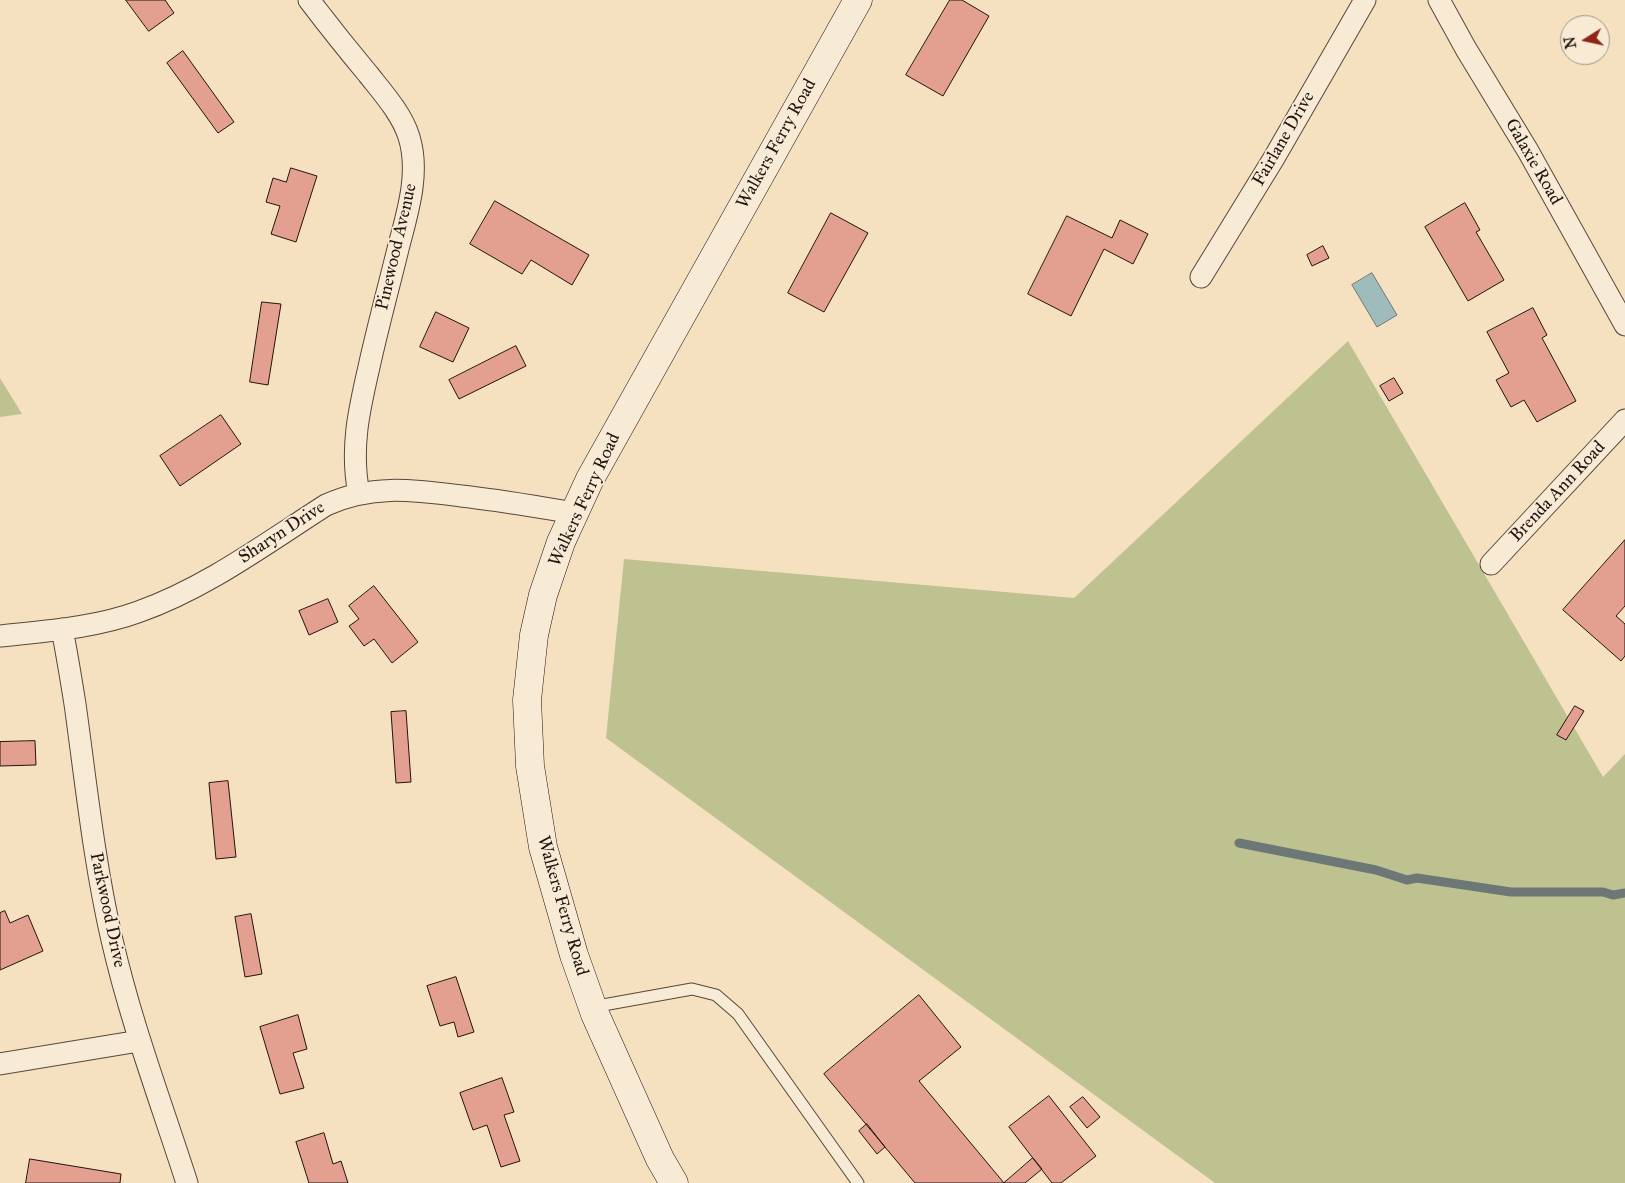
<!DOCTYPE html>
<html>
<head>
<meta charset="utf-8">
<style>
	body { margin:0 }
	#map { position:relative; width:1625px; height:1183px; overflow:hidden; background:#f5e0c0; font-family:"IM FELL Great Primer",serif }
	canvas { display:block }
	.north { position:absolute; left:1560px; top:15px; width:50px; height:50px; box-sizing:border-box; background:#f8ebd6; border:1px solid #a29586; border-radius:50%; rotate:260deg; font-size:14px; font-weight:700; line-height:20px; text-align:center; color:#22140e }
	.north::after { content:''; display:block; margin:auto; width:18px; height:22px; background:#8f2418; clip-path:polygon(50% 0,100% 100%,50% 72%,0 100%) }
</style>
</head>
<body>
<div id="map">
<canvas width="1625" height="1183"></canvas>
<div class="north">N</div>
</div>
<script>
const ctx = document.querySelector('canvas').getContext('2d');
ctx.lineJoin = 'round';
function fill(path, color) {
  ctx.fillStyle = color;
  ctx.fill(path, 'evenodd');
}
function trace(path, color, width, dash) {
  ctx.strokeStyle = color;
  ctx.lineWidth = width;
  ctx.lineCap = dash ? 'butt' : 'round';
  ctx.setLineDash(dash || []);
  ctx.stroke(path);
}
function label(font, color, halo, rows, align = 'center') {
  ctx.font = font + ' "IM FELL Great Primer",serif';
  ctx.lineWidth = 4;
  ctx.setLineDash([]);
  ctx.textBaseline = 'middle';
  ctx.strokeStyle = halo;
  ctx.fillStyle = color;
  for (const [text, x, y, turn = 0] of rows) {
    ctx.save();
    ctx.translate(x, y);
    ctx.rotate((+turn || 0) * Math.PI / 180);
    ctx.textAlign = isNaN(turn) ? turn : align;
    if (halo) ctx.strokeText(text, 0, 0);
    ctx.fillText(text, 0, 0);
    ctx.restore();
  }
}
const green = new Path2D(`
	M1348 341 1603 777 1625 754V1183H1215L606 738 624 559 1074 598Z
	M0 378 22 414 0 417Z`);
const water = new Path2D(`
	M1372 273 1397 315 1377 327 1352 285Z`);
const stream = new Path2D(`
	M1239 843 1376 870 1407 880 1417 878 1511 892H1603L1613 895 1625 893`);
const building = new Path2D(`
	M126 0H165L174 13 149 31Z
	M950 0H962L989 16 943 96 906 75Z
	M183 51 234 122 218 133 167 63Z
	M291 168 317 176 296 242 271 234 280 206 266 202 273 178 286 182Z
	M495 201 589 255 572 285 531 260 522 274 470 244Z
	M1465 203 1480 230 1476 232 1504 280 1468 301 1425 227Z
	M831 213 868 233 824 312 788 293Z
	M1067 216 1112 238 1120 220 1148 234 1133 264 1104 249 1071 316 1028 294Z
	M1323 246 1329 258 1312 266 1307 255Z
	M262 302 281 304 268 385 250 382Z
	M1533 308 1547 335 1542 338 1576 401 1537 422 1524 400 1511 407 1496 380 1509 373 1487 332Z
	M436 312 469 328 453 362 420 347Z
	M516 346 526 366 459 399 449 380Z
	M1394 378 1403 393 1389 401 1380 386Z
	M221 415 241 444 180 486 160 456Z
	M1625 540V606L1616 616 1625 624V656L1621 661 1563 610Z
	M374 586 418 642 392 663 374 639 364 646 349 626 359 619 349 606Z
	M328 599 338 622 309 635 299 611Z
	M1575 706 1584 711 1566 740 1557 735Z
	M406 711 411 782 396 783 391 712Z
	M35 741 36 765 0 766V742Z
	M228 781 236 857 216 859 209 783Z
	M5 911 10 923 28 915 43 951 0 970V913Z
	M251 914 262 974 245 977 235 917Z
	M456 977 474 1032 458 1037 454 1022 440 1026 427 986Z
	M919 995 961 1047 919 1081 1004 1183H915L824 1074Z
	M298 1015 307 1049 293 1053 304 1088 280 1094 260 1027Z
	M502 1078 514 1112 504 1115 520 1161 501 1167 487 1125 473 1130 460 1093Z
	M1049 1096 1096 1156 1061 1183H1052L1009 1127Z
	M1083 1097 1100 1117 1087 1128 1070 1107Z
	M867 1124 885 1147 877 1154 859 1131Z
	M324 1133 333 1164 341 1161 348 1183H309L296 1142Z
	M1033 1158 1042 1169 1025 1183H1004Z
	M30 1159 121 1174 120 1183H26Z`);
const lane = new Path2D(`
	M592 1007 692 989 716 995 738 1014 858 1183`);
const street = new Path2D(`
	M309 0C328 25 348 50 368 74 383 93 402 114 409 137 420 172 408 211 399 245 389 286 378 326 369 367 359 410 350 449 359 494
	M1439 0 1466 49 1528 151 1625 325
	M1201 277 1274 158 1365 0
	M1491 564 1625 420
	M62 629C67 654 71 679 75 704 86 783 94 862 112 940 131 1023 161 1102 187 1183
	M0 636C46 631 94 628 138 612 206 588 265 544 326 505 372 484 413 490 461 496 499 500 537 507 575 513
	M0 1064 139 1041`);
const secondary = new Path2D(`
	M674 1183 660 1159 595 1014 574 955 543 847 530 766 527 700 534 635 543 595 561 542 590 479 858 0`);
const streetNames = [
	["Fairlane Drive",1284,139,-60],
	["Walkers Ferry Road",777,144,-61],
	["Galaxie Road",1533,162,60],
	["Pinewood Avenue",397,247,-77],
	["Brenda Ann Road",1558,492,-47],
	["Walkers Ferry Road",585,500,-65],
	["Sharyn Drive",282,533,-33],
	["Walkers Ferry Road",562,906,74],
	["Parkwood Drive",107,910,78]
];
fill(green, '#bec291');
fill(water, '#9fbbbb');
trace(water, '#6d7876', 1);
trace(stream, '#6d7876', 9);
fill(building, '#e39f8f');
trace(building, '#22140e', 1);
trace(lane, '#57473a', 13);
trace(street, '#57473a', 23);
trace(secondary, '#22140e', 29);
trace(lane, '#f8ebd6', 11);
trace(street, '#f8ebd6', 21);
trace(secondary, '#f8ebd6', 28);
label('18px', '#22140e', '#f8ebd6', streetNames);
</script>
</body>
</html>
